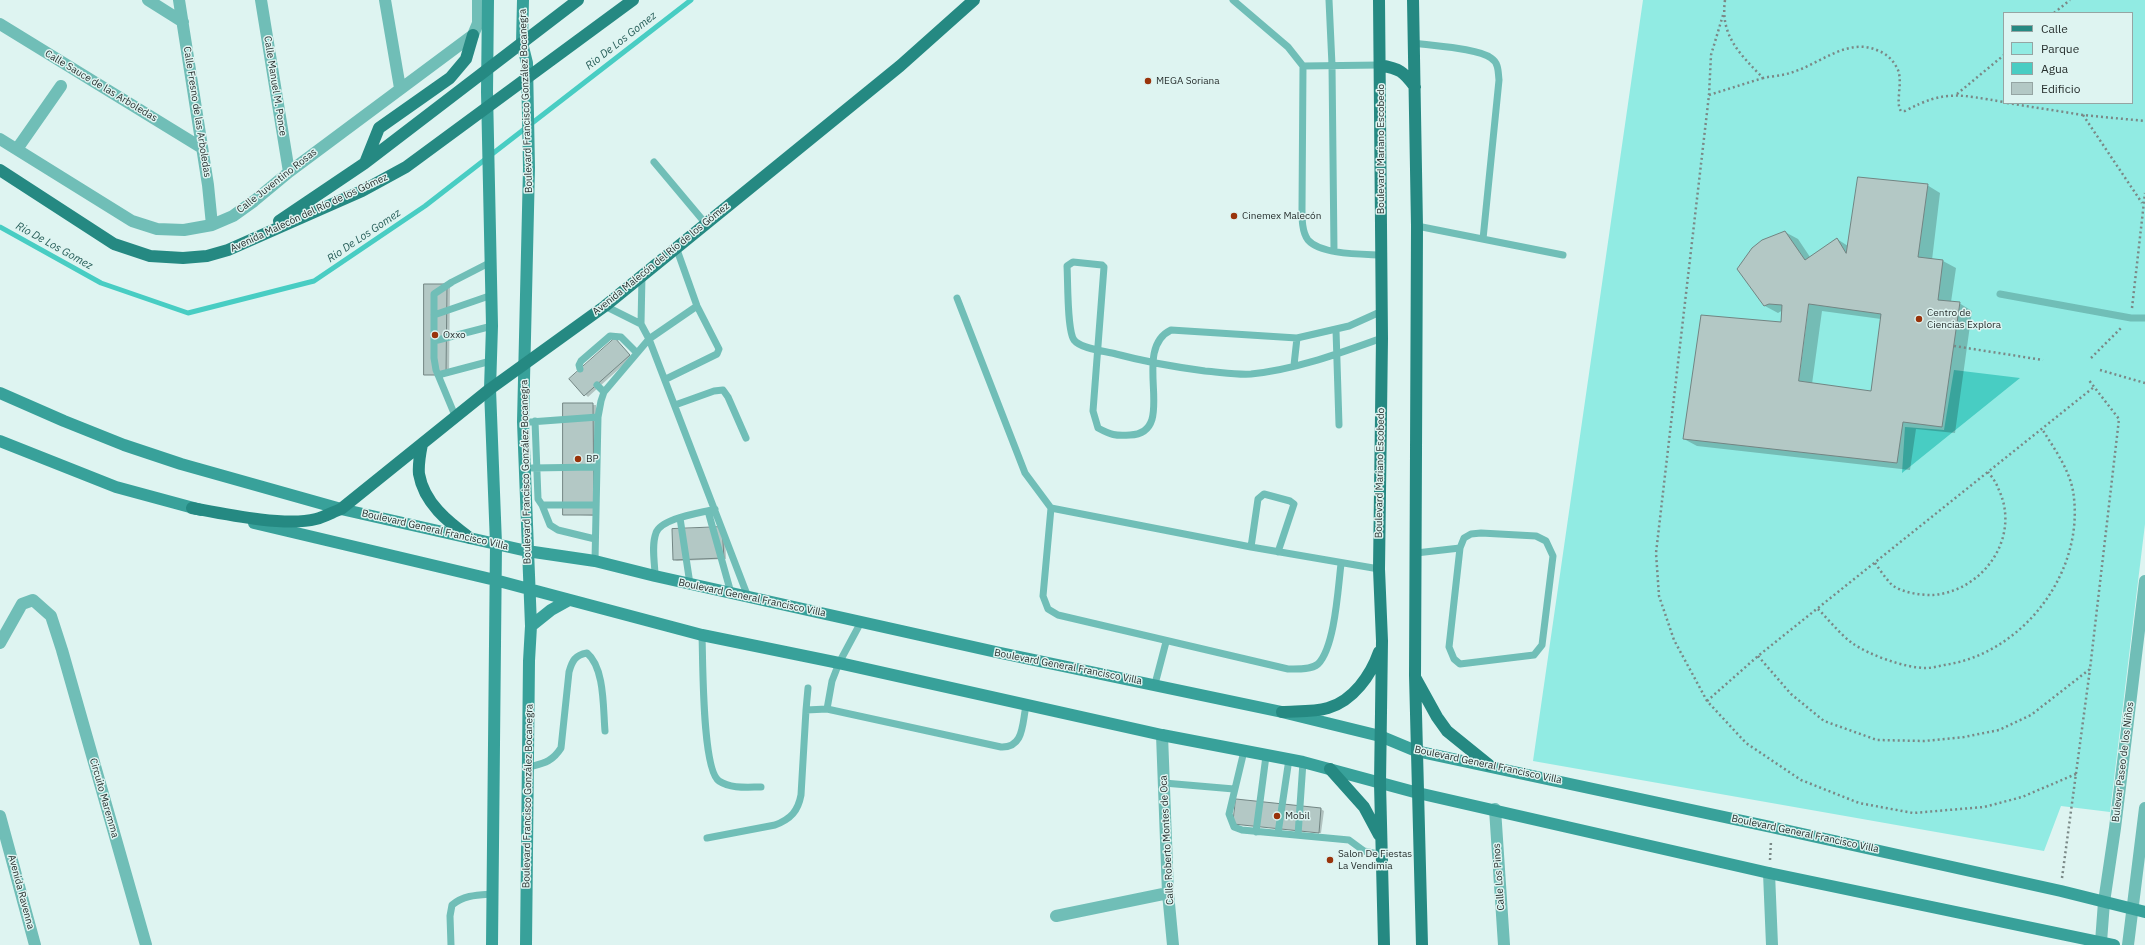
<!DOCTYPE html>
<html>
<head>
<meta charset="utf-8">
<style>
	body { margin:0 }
	#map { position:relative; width:2145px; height:945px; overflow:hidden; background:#def4f1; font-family:"IBM Plex Sans",sans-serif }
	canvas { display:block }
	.legend { position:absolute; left:2003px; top:12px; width:130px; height:92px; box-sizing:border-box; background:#def4f1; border:1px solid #95a5a3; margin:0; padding:5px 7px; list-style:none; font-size:12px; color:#272f2e }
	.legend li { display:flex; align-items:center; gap:8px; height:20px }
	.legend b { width:20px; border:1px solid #95a5a3 }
</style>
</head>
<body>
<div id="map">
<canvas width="2145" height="945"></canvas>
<ul class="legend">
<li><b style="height:5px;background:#258982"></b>Calle</li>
<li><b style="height:11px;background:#91ebe3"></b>Parque</li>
<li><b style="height:11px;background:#48cdc3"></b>Agua</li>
<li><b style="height:11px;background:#b3c8c5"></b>Edificio</li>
</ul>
</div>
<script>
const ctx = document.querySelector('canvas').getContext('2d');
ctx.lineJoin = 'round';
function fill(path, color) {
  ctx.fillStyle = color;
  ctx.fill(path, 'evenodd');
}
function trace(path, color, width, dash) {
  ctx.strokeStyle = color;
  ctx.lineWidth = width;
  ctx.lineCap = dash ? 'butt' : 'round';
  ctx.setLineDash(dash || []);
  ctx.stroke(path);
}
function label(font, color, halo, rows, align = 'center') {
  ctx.font = font + ' "IBM Plex Sans",sans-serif';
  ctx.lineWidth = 3;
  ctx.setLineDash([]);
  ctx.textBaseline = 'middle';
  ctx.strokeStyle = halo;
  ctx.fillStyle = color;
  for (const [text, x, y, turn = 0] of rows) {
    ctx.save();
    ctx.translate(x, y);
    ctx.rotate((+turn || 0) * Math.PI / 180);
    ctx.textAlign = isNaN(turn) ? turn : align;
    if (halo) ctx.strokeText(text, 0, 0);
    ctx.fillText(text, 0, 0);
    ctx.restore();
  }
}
const green = new Path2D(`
	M1643 0H2145V524L2110 812 2061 806 2044 851 1533 761ZM2004 13H2132V103H2004Z`);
const water = new Path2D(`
	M1954 370 2020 378 1902 473 1905 427 1944 430Z`);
const shadow = new Path2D(`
	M1927 185 1940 193 1932 260 1943 261 1956 268 1951 302 1959 303 1972 311 1955 433 1916 429 1910 470 1697 446 1684 439 1782 323 1783 310 1778 313 1765 306 1785 232 1798 239 1810 257 1837 239 1848 246ZM1822 311 1881 319 1871 392 1812 384Z
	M425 285 450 287 449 376 425 374Z
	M615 339 632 357 588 397 570 379Z
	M564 404 596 405V516L564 514Z
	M725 530 726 559 677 561 674 560Z
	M1321 809 1324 811 1321 833 1234 823Z`);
const stream = new Path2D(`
	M0 227 101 283 188 313 314 281 425 206 691 0`);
const building = new Path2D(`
	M1858 177 1928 184 1918 257 1943 260 1938 300 1960 302 1942 427 1903 422 1897 463 1683 439 1701 315 1781 322 1782 305 1769 304 1764 306 1737 269 1752 248 1762 240 1785 231 1805 260 1837 238 1846 253ZM1809 304 1881 314 1871 391 1799 381Z
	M424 284H447L446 375H424Z
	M615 338 630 355 584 396 569 379Z
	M563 403H593L594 515H563Z
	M722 527 724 558 673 560 672 529Z
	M1236 799 1321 808 1319 833 1233 824Z`);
const path = new Path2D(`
	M1725 0C1720 36 1740 54 1763 78 1771 76 1781 76 1790 73 1819 65 1848 36 1879 51 1887 54 1894 61 1898 70 1903 83 1895 103 1901 111H1905C1946 89 1960 95 2004 102
	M2054 13 2070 0
	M1723 15 1711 55 1709 95 1656 553 1659 596 1674 640 1707 701 1746 743 1801 780 1859 803 1913 813 1984 807 2022 797 2076 774
	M1957 94 2004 55
	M1709 95 1763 78
	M2007 103 2083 115 2145 121
	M2083 115 2142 203
	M2132 308 2145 193
	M1954 346 2043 360
	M2091 358 2122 327
	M2100 370 2145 383
	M1875 563C1880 570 1886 579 1892 585 1903 593 1920 595 1933 595 1984 591 2022 536 1998 488 1996 482 1992 477 1988 472
	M1818 609C1829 620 1840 634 1852 643 1869 655 1905 668 1926 668 1934 668 1942 665 1950 664 2026 650 2086 569 2073 491 2069 469 2054 448 2042 429
	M1758 656 1791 694 1824 721 1877 740 1924 741 1964 737 1999 730 2031 715 2090 669 2119 419 2088 379
	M1707 701 1758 656 2094 387
	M1770 860 1771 841
	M2062 878 2090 669`);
const service = new Path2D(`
	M1233 0 1288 47 1303 66 1380 65
	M1329 0 1332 65 1334 251
	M1414 43C1432 46 1478 48 1491 58 1499 63 1498 72 1499 80L1483 239
	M1303 66 1302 209C1302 219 1302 232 1308 240 1321 255 1363 254 1381 255
	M654 162 706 224
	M1417 226 1563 255
	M2000 294 2131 318H2145
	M957 298 1025 473 1051 508 1251 547 1379 569
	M605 306 641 324
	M697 306 649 339 748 597
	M1380 312 1349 326 1297 338 1171 330C1129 350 1180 433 1130 435 1115 436 1111 435 1098 428L1093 411 1104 267 1102 265 1073 262 1067 266C1068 281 1067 330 1074 340 1081 349 1105 351 1116 354 1146 362 1175 367 1205 371 1220 372 1236 375 1251 374 1295 370 1340 353 1382 338
	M434 315 492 295
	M1336 330 1339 425
	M434 341 492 326
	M1294 365 1297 338
	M580 369 579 365 581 361 610 336 621 337 637 353
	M438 375 491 361
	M666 379 717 354 719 349 697 306 676 247
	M597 385 604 392
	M675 405 714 391 723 390 728 397 746 438
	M456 418 436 370 434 358V294L452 282 491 262
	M535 421 538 499 542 505H596
	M530 422 598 417
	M532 468 596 467
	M542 505 550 525 558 530 595 539
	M1051 508 1043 596 1048 609 1058 615 1288 669C1297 669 1311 670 1318 664 1335 647 1338 588 1341 564
	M708 511 731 593
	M680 518 690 584
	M1251 547 1258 499 1264 494 1290 501 1294 504 1278 552
	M1416 553 1460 548 1464 538 1471 534 1481 533 1536 536 1546 541 1553 556 1542 645 1534 655 1460 664 1454 659 1449 647 1460 548
	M595 561 598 417 601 401 604 392 649 339 641 324 642 276
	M655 576C655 563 651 546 656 533 661 518 701 513 715 509
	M702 635C703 660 702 770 719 781 731 789 748 787 761 787
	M1155 684 1166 642
	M827 709 832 681 839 663 861 622
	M806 710 808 688
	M1244 751 1229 814 1234 827 1242 830 1349 840 1364 851 1382 855
	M529 767C544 763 552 762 561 748L569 672C572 661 575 655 587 653 605 668 603 709 605 731
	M1164 783 1234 789
	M1256 832 1266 756
	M1278 833 1289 759
	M1298 835 1303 762
	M707 838 775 825C791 819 798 811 801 795L806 710 827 709 1001 747C1024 748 1022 724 1026 706
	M451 945 450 916 452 905C464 895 477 895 492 894`);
const minor = new Path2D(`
	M148 0 183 22
	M179 0 208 185 212 225
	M261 0 289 172
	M385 0 400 88
	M0 24 202 148
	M0 139 132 221 157 229 184 230 212 225 233 216 254 201 289 172 473 35 478 23V0
	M17 149 61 86
	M0 643 22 604 33 600 51 616 62 650 146 945
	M1162 735 1168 893 1173 945
	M1495 809 1504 945
	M0 816 35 945
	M1769 873 1772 945
	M1056 916 1168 893`);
const tertiary = new Path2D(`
	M2101 942 2104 902 2115 828 2145 581
	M2128 945 2145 808`);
const secondary = new Path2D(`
	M488 0 487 92 492 326 490 389 496 544 492 945
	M523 0 522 43 527 63 529 168 523 422 531 626 529 661 526 945
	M0 393 64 421 124 445 181 464 341 509 527 551 595 561 655 576 996 652 1282 712 1380 736 1416 751 1771 827 2061 891 2145 912
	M0 441 116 487 201 510
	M254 523 495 580 702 635 839 663 1162 735 1303 762 1418 793 1769 873 2114 945
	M531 626 551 610 569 600`);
const primary = new Path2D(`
	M1379 0 1382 338 1379 569 1382 641 1380 783 1384 945
	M1413 0 1417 226 1415 675 1422 945
	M1380 65C1400 69 1403 71 1415 87
	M365 163 379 128 450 78 466 59 473 35
	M0 170 114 244 150 256 183 258 207 256 228 250 362 191 406 167 633 0
	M279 221 365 163 578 0
	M422 444C420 454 418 464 419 474 424 503 448 522 470 538
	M192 508C224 514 285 527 316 519 324 517 333 512 341 509L490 389 605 306 900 66 974 0
	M1416 679 1437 717 1447 731 1489 765
	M1282 712C1297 711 1314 712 1328 708 1353 701 1371 675 1379 652
	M1330 769 1364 807 1379 835`);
const markers = [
	[1148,81,4,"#99330b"],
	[1234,216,4,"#99330b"],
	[1919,319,4,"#99330b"],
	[435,335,4,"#99330b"],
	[578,459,4,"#99330b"],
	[1277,816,4,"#99330b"],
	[1330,860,4,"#99330b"]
];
const poiNames = [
	["MEGA Soriana",1156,81],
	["Cinemex Malecón",1242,216],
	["Centro de",1927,313],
	["Ciencias Explora",1927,325],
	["Oxxo",443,335],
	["BP",586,459],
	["Mobil",1285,816],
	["Salon De Fiestas",1338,854],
	["La Vendimia",1338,866]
];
const streetNames = [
	["Calle Sauce de las Arboledas",101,86,31],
	["Calle Manuel M. Ponce",275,86,81],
	["Boulevard Francisco González Bocanegra",526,101,-92],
	["Calle Fresno de las Arboledas",197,112,81],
	["Boulevard Mariano Escobedo",1381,149,-90],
	["Calle Juventino Rosas",277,181,-38],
	["Avenida Malecón del Río de los Gómez",309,213,-25],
	["Avenida Malecón del Río de los Gómez",661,259,-39],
	["Boulevard Francisco González Bocanegra",526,472,-91],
	["Boulevard Mariano Escobedo",1380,473,-89],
	["Boulevard General Francisco Villa",435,530,13],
	["Boulevard General Francisco Villa",752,598,12],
	["Boulevard General Francisco Villa",1068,667,11],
	["Bulevar Paseo de los Niños",2123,762,-83],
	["Boulevard General Francisco Villa",1488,765,12],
	["Boulevard Francisco González Bocanegra",528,796,-89],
	["Circuito Maremma",104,798,74],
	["Boulevard General Francisco Villa",1805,834,12],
	["Calle Roberto Montes de Oca",1167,840,-93],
	["Calle Los Pinos",1499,877,-94],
	["Avenida Ravenna",21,892,75]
];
const waterNames = [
	["Rio De Los Gomez",621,41,-38],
	["Rio De Los Gomez",364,236,-34],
	["Rio De Los Gomez",54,246,29]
];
fill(green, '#91ebe3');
fill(water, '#48cdc3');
fill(shadow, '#0003');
trace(stream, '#48cdc3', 5);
fill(building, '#b3c8c5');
trace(building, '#728583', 1);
trace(path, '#7a8886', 2.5, [2, 3]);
trace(service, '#70beb7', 7);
trace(minor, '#70beb7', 12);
trace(tertiary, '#70beb7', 12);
trace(secondary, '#38a19a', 12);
trace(primary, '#258982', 12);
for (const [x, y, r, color] of markers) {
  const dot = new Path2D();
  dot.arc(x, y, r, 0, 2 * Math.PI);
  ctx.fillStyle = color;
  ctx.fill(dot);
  trace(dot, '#def4f1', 1.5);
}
label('10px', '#272f2e', '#def4f1', poiNames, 'left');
label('10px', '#272f2e', '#def4f1', streetNames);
label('italic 11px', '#285f5a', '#def4f1', waterNames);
</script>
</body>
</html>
